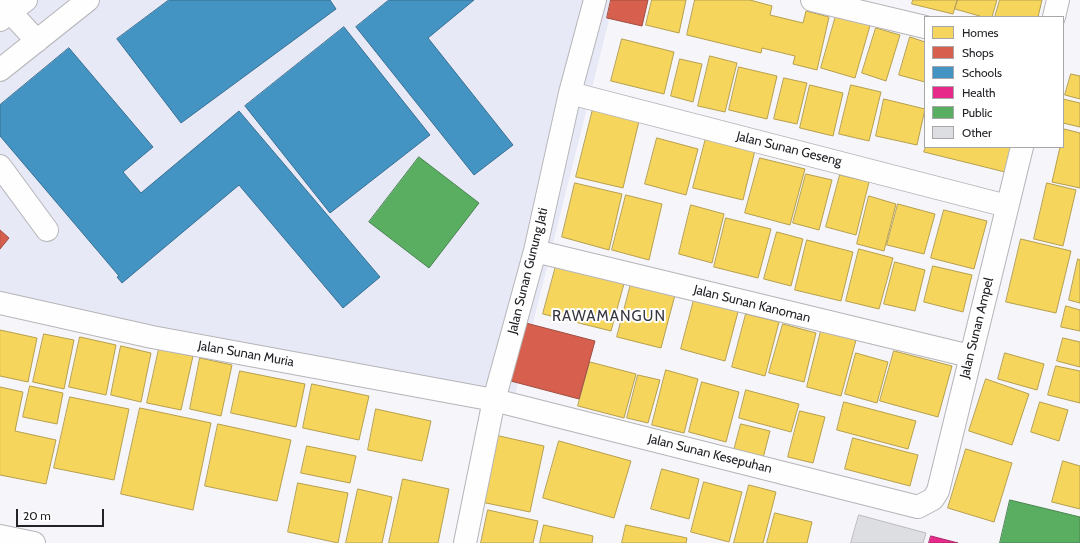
<!DOCTYPE html>
<html>
<head>
<meta charset="utf-8">
<style>
	body { margin:0 }
	#map { position:relative; width:1080px; height:543px; overflow:hidden; background:#f5f5fa; font-family:Cabin,sans-serif }
	canvas { display:block }
	.legend { position:absolute; left:924px; top:16px; width:140px; height:132px; box-sizing:border-box; background:#fff; border:1px solid #a7a7a9; margin:0; padding:5px 7px; list-style:none; font-size:12px; color:#222227 }
	.legend li { display:flex; align-items:center; gap:8px; height:20px }
	.legend b { width:20px; border:1px solid #a7a7a9 }
	.scale { position:absolute; left:16px; top:509px; width:88px; height:18px; box-sizing:border-box; border:2px solid #222227; border-top:0; padding-left:5px; font-size:12px; line-height:14px; white-space:nowrap; color:#222227; -webkit-text-stroke:3px #fff; paint-order:stroke }
</style>
</head>
<body>
<div id="map">
<canvas width="1080" height="543"></canvas>
<ul class="legend">
<li><b style="height:11px;background:#f6d55c"></b>Homes</li>
<li><b style="height:11px;background:#d6604d"></b>Shops</li>
<li><b style="height:11px;background:#4393c3"></b>Schools</li>
<li><b style="height:11px;background:#e7298a"></b>Health</li>
<li><b style="height:11px;background:#5aae61"></b>Public</li>
<li><b style="height:11px;background:#dddee2"></b>Other</li>
</ul>
<div class="scale">20 m</div>
</div>
<script>
const ctx = document.querySelector('canvas').getContext('2d');
ctx.lineJoin = 'round';
function fill(path, color) {
  ctx.fillStyle = color;
  ctx.fill(path, 'evenodd');
}
function trace(path, color, width, dash) {
  ctx.strokeStyle = color;
  ctx.lineWidth = width;
  ctx.lineCap = dash ? 'butt' : 'round';
  ctx.setLineDash(dash || []);
  ctx.stroke(path);
}
function label(font, color, halo, rows, align = 'center') {
  ctx.font = font + ' Cabin,sans-serif';
  ctx.lineWidth = 4;
  ctx.setLineDash([]);
  ctx.textBaseline = 'middle';
  ctx.strokeStyle = halo;
  ctx.fillStyle = color;
  for (const [text, x, y, turn = 0] of rows) {
    ctx.save();
    ctx.translate(x, y);
    ctx.rotate((+turn || 0) * Math.PI / 180);
    ctx.textAlign = isNaN(turn) ? turn : align;
    if (halo) ctx.strokeText(text, 0, 0);
    ctx.fillText(text, 0, 0);
    ctx.restore();
  }
}
const built = new Path2D(`
	M0 0H614L513 403 0 302Z`);
const homes = new Path2D(`
	M652 0H686L679 33 646 25Z
	M695 0H750L772 6 770 15 803 23 806 11 829 17 817 70 793 64 795 56 762 48 761 53 687 35Z
	M913 0H957L953 14 912 4Z
	M958 0H997L992 17H983L955 9Z
	M1000 0H1042L1038 17H995Z
	M837 12 871 22 855 78 821 68Z
	M876 28 900 35 886 81 862 73Z
	M910 37 925 42V82L899 75Z
	M622 39 674 52 664 94 611 81Z
	M710 56 737 63 725 112 698 106Z
	M680 59 702 64 693 102 671 96Z
	M739 67 777 76 767 119 729 110Z
	M1071 74 1080 76V99L1065 95Z
	M784 78 807 83 797 124 774 119Z
	M810 85 843 93 833 136 800 128Z
	M851 85 881 92 869 141 839 134Z
	M884 99 925 109 917 145 876 136Z
	M1063 99 1080 103V127L1063 123Z
	M594 105 640 117 623 188 576 177Z
	M1064 129 1080 133V188L1052 182 1060 147H1063Z
	M707 134 756 146 743 200 693 188Z
	M657 138 698 149 686 195 645 184Z
	M926 147H1011L1005 172 924 152Z
	M760 158 805 169 790 225 745 213Z
	M806 174 832 180 819 230 793 223Z
	M840 175 869 182 856 235 826 227Z
	M575 183 622 194 609 250 562 237Z
	M1047 183 1076 190 1063 246 1034 239Z
	M626 195 662 204 649 260 612 250Z
	M869 196 896 204 884 251 857 244Z
	M898 204 935 214 924 254 887 245Z
	M691 205 724 214 712 263 679 254Z
	M944 210 987 221 974 269 931 258Z
	M726 218 771 229 758 278 714 267Z
	M777 232 803 239 791 286 764 279Z
	M1021 239 1071 251 1056 313 1006 302Z
	M807 240 853 252 841 301 795 290Z
	M859 249 893 258 879 309 846 301Z
	M1078 259 1080 260V303L1069 300Z
	M557 262 625 280 611 331 543 314Z
	M895 262 925 270 915 311 884 304Z
	M933 266 972 275 963 312 924 302Z
	M632 280 676 291 661 348 617 337Z
	M695 296 739 308 725 361 681 349Z
	M1066 306 1080 310V331L1061 327Z
	M746 314 779 322 765 376 732 367Z
	M783 324 816 333 804 382 769 373Z
	M0 330 37 338 28 382 0 376Z
	M821 331 856 340 841 396 807 387Z
	M44 334 74 340 64 389 33 382Z
	M80 337 116 345 106 395 69 387Z
	M1063 338 1080 342V367L1057 361Z
	M121 346 151 353 141 402 111 395Z
	M159 349 193 356 181 410 147 403Z
	M894 351 952 366 938 417 880 401Z
	M856 353 888 362 877 403 845 394Z
	M1005 353 1044 364 1037 390 998 379Z
	M200 358 232 365 221 416 190 409Z
	M590 362 636 374 624 418 578 406Z
	M1056 366 1080 371V403L1048 395Z
	M666 370 698 379 684 433 652 425Z
	M240 371 305 384 296 427 231 413Z
	M638 375 660 380 648 423 627 418Z
	M986 379 1029 394 1012 445 969 431Z
	M702 382 739 392 726 442 689 432Z
	M312 384 369 396 359 440 303 428Z
	M30 386 63 393 57 424 23 417Z
	M0 387 23 392 15 431 56 440 46 484 0 475Z
	M746 390 799 404 791 432 739 418Z
	M70 397 129 409 114 480 54 468Z
	M844 402 916 421 908 449 837 430Z
	M1040 402 1068 410 1059 441 1031 432Z
	M140 408 211 423 193 510 121 494Z
	M376 409 431 421 422 461 368 450Z
	M800 411 825 417 813 463 788 457Z
	M218 424 291 440 277 501 205 486Z
	M741 424 770 431 762 462 733 454Z
	M495 435 544 446 530 512 481 502Z
	M853 438 918 455 910 486 845 469Z
	M559 441 631 461 614 518 543 498Z
	M307 446 356 456 350 483 301 473Z
	M966 449 1012 463 994 522 948 508Z
	M1063 461 1080 466V509L1052 502Z
	M662 469 699 479 689 519 651 509Z
	M403 479 449 489 438 543H389Z
	M704 482 742 492 729 542 691 532Z
	M298 483 348 493 338 543 288 532Z
	M749 485 776 492 763 543H734Z
	M358 489 392 497 382 543H346Z
	M488 510 538 521 533 543H481Z
	M775 513 812 522 807 543H767Z
	M544 525 593 536 592 543H540Z
	M626 525 687 538 686 543H622Z`);
const shops = new Path2D(`
	M611 0H648L642 26 607 18Z
	M0 230 9 238 0 249Z
	M522 322 595 341 579 399 507 380Z`);
const schools = new Path2D(`
	M169 0H330L336 9 181 123 117 39Z
	M389 0H474L428 38 513 145 474 175 356 27Z
	M344 27 430 135 330 213 245 106Z
	M69 48 153 147 123 172 141 193 239 111 380 277 343 308 239 185 122 283 117 277 119 276 0 136V105Z`);
const health = new Path2D(`
	M931 536 958 543H929Z`);
const public = new Path2D(`
	M419 157 479 203 429 268 369 222Z
	M1010 500 1080 517V543H1000Z`);
const building = new Path2D(`
	M859 515 926 533 923 543H851Z`);
const minor = new Path2D(`
	M812 0 925 27
	M0 1 37 41
	M1054 17 1058 0
	M0 20 26 0
	M0 70 88 0
	M570 93 1007 206
	M0 166 47 230
	M535 251 970 356
	M0 303 152 337 494 400 918 507 933 499 938 491 1022 147
	M0 536 34 543
	M465 543 494 400 535 251 570 93 595 0`);
const streetNames = [
	["Jalan Sunan Geseng",789,149,14],
	["Jalan Sunan Gunung Jati",528,271,-76],
	["Jalan Sunan Kanoman",752,304,14],
	["Jalan Sunan Ampel",977,328,-76],
	["Jalan Sunan Muria",246,354,10],
	["Jalan Sunan Kesepuhan",710,454,14]
];
const quarterNames = [
	["RAWAMANGUN",609,317]
];
fill(built, '#e8e9f6');
fill(homes, '#f6d55c');
trace(homes, '#b69f4c', 1);
fill(shops, '#d6604d');
trace(shops, '#a04d42', 1);
fill(schools, '#4393c3');
trace(schools, '#397194', 1);
fill(health, '#e7298a');
trace(health, '#ac276c', 1);
fill(public, '#5aae61');
trace(public, '#498450', 1);
fill(building, '#dddee2');
trace(building, '#bbbbbf', 1);
trace(minor, '#b5b5b9', 24);
trace(minor, '#fefefe', 22);
label('13px', '#222227', '#fff', streetNames);
ctx.letterSpacing = '1px';
label('15px', '#373741', '#fff', quarterNames);
ctx.letterSpacing = '0px';
</script>
</body>
</html>
